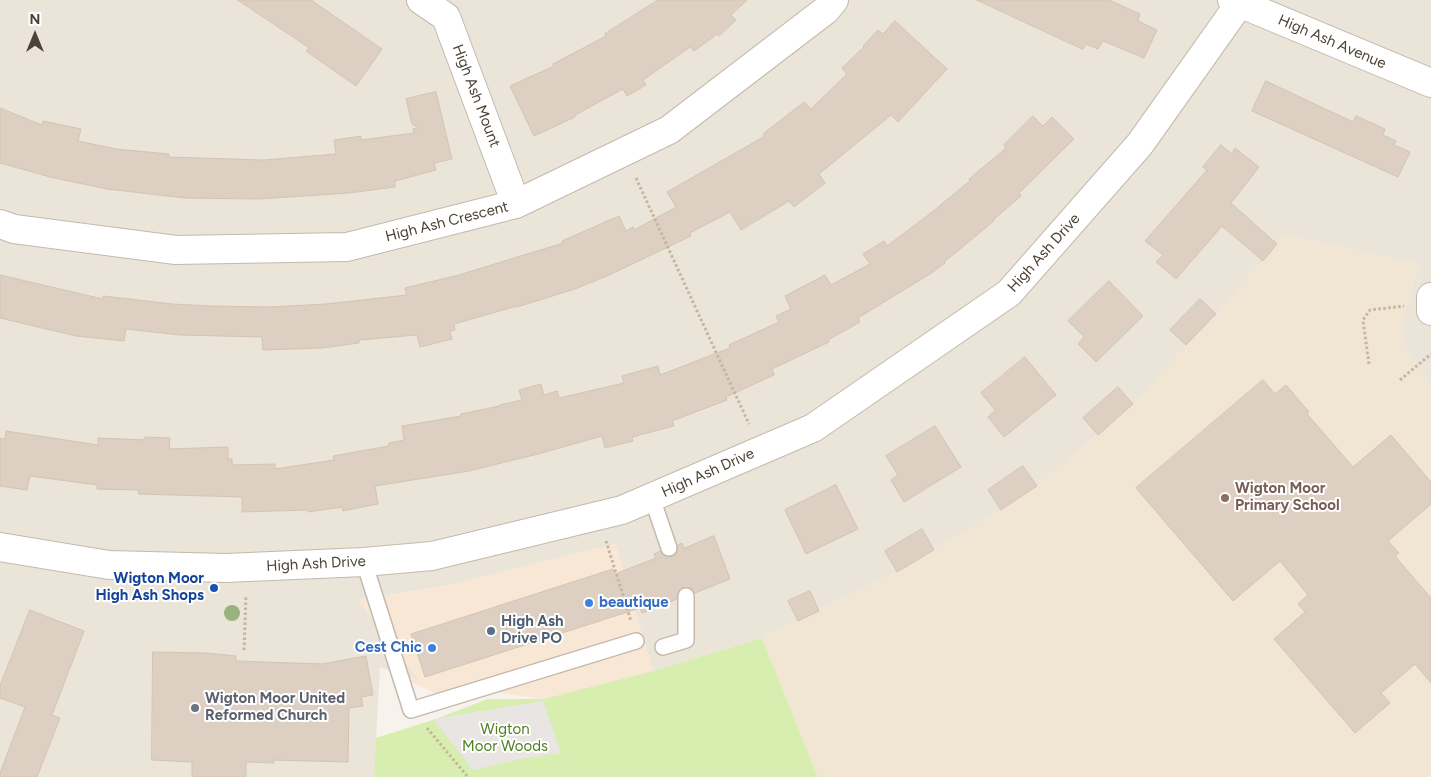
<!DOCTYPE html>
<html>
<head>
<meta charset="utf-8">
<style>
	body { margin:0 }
	#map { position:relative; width:1431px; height:777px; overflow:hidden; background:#f7f2eb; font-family:Figtree,sans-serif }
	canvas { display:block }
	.north { position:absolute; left:10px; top:10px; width:50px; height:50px; -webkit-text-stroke:4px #fff; paint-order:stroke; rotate:0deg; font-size:14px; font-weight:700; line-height:20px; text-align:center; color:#4c4237 }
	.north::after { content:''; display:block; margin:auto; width:18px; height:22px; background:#4c4237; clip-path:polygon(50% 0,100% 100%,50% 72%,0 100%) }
</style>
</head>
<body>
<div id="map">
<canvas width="1431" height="777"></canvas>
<div class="north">N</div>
</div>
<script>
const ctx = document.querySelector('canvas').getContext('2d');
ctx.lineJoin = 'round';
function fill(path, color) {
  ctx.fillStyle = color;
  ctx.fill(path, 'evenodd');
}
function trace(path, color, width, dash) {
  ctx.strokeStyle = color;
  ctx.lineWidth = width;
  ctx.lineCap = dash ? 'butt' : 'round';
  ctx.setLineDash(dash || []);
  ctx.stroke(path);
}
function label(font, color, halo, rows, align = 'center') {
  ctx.font = font + ' Figtree,sans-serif';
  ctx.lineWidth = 4;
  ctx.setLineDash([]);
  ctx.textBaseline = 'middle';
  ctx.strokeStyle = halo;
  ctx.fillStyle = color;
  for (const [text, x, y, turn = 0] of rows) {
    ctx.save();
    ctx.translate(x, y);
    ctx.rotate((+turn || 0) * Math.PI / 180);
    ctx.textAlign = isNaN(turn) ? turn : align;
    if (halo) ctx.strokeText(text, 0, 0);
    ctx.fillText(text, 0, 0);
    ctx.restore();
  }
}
const residential = new Path2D(`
	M0 0H1431V385L1403 344 1402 322 1419 264 1285 235 1216 314 1133 404 1037 486 1001 510 897 572 762 638 653 671 615 544 445 586 358 600 419 680 380 667 374 777H0Z`);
const commercial = new Path2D(`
	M615 544 653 671 543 699 501 693 437 694 380 667 418 679 358 600 445 586Z`);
const education = new Path2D(`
	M1285 235 1419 264 1402 322 1403 344 1431 385V777H818L762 638 897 572 1001 510 1037 486 1133 404 1216 314Z`);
const green = new Path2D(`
	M762 638 818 777H374L376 738 433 720 488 699H543L653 671Z`);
const parking = new Path2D(`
	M543 701 561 753 520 759 473 770 433 719Z`);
const building = new Path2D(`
	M238 0H311L382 49 356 86 306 51 309 48Z
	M658 0H747L731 15 736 20 719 36 717 34 694 51 690 47 643 80 646 85 627 96 623 89 575 115V117L534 136 510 86 554 66 553 64 606 36 605 34Z
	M977 0H1109L1140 14 1138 21 1157 30 1144 58 1103 41 1098 49 1086 44 1083 49Z
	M895 21 947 69 898 122 891 115 819 174 825 183 794 207 789 201 741 230 730 212 690 233 691 236 607 276 575 289 517 307V306L454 324 455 330 450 331 452 339 420 347 417 335 359 340V343L322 348 263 350 262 337 180 335 126 329 124 341 76 336 0 318V275L103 299V296L173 304 211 306 270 307 326 304 407 295 405 288 459 275 563 243 562 241 619 216 626 231 633 227 634 230 676 207 667 192 765 136 763 134 804 102 811 109 847 74 842 68 864 47 863 46 878 30 883 34Z
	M1266 81 1353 122 1356 116 1385 129 1383 135 1396 141 1394 145 1410 152 1398 177 1252 111Z
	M436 92 452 159 434 163 436 170 395 181V187L349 193 259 199 185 198 107 189 50 177 0 163V108L42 125 43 121 81 129 78 141 116 149 169 154V157L264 160 336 154 334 140 361 136V140L414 133 413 129 418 128 412 124 406 99Z
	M1033 116 1043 126 1052 117 1074 139 1019 193 1021 196 993 220 994 221 944 262 945 263 930 274 858 318 860 322 828 340 829 342 772 369 774 375 726 397 727 400 672 421 674 426 632 437 633 441 605 448 602 436 538 454 469 471 375 486 378 504 343 511 342 507 308 512V510L242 512V497L138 494 139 490 97 489V485L30 476 27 490 0 486V438L5 439 6 431 98 445V438L145 440V437L170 438 169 449 228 447V459H232V465L275 464V469L334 460 333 456 389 446V443L404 440 402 426 461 416V414L500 406V405L522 400 519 390 541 384 544 395 557 391 559 398 624 383 622 376 658 366 660 375 730 348 729 345 779 322 776 316 791 309 785 296 825 275 831 285 870 264 863 254 884 241 887 246 931 213 971 180 969 179 1006 148 1004 145Z
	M1221 145 1232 154 1235 148 1259 167 1231 203 1277 244 1263 261 1222 226 1176 279 1156 262 1163 255 1145 241 1207 170 1203 167Z
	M1109 281 1143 316 1096 362 1078 344 1084 337 1068 321Z
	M1200 299 1216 314 1186 345 1170 330Z
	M1025 357 1056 395 1004 437 988 417 995 410 981 393Z
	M1263 380 1275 394 1286 385 1309 412 1307 414 1353 467 1391 435 1431 482V504L1388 541 1399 553 1395 556 1431 598V683L1415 664 1381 693 1390 703 1355 733 1274 639 1305 612 1298 604 1308 595 1280 561 1233 601 1136 488Z
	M1118 387 1133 404 1098 435 1083 418Z
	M935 426 961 467 904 502 891 480 898 475 886 456Z
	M1023 466 1037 486 1001 510 988 490Z
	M836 485 858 529 806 554 785 510Z
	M922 529 934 550 897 572 885 551Z
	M714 536 730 579 695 593 690 588H682L678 592 677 599 642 613 640 608 425 677 411 634 613 569 615 574 656 558 654 554 660 551 663 555 672 557 676 554 678 545 682 543 684 548Z
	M810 591 819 611 798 621 788 601Z
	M30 610 84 631 52 715 60 718 37 777H0V773L25 707 0 698V686Z
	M153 652 206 653 236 656V661L322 664 366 656 373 695 361 697 363 706 349 708 348 762 274 760V763L246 762V777H192V762L152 760Z`);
const path = new Path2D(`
	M636 178 749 424
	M1369 364 1363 320 1370 310 1404 306
	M1400 380 1431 354
	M606 541 631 621
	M244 650 246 595
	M427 728 468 777`);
const lane = new Path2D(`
	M652 498 669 548
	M364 562 411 710 636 641
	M663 647 686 640V596`);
const street = new Path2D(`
	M421 0 446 17 516 204
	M1232 0 1431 83
	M0 224 14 229 176 250 347 247 516 204 669 130 826 10 834 0
	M1431 297V311
	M0 547 109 565 226 568 364 562 432 556 622 510 813 428 1009 293 1140 144 1240 3`);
const trees = [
	[232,613]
];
const markers = [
	[1225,498,5,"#8d6e63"],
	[214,588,5,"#1a4fb4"],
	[589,603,5,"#3f7fe0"],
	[491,631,5,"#5c6f8a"],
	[432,648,5,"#3f7fe0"],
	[195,708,5,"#6b7280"]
];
const streetNames = [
	["High Ash Avenue",1332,42,23],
	["High Ash Mount",476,96,69],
	["High Ash Crescent",447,222,-14],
	["High Ash Drive",1044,253,-48],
	["High Ash Drive",708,473,-24],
	["High Ash Drive",316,564,-3]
];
const educationNames = [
	["Wigton Moor",1235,489],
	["Primary School",1235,506]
];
const transitNames = [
	["Wigton Moor",204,579],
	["High Ash Shops",204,596]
];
const shopNames = [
	["beautique",599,603],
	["Cest Chic",422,648,"right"]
];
const serviceNames = [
	["High Ash",501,622],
	["Drive PO",501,639]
];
const worshipNames = [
	["Wigton Moor United",205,699],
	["Reformed Church",205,716]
];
const parkNames = [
	["Wigton",505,730],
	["Moor Woods",505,747]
];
fill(residential, '#ebe4d9');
fill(commercial, '#f9e7d5');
fill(education, '#f1e6d4');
fill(green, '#d8eeb1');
fill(parking, '#e8e5e2');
fill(building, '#ddd0c2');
trace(building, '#d5c4b1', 1);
trace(lane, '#c4b9ac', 18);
trace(street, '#c4b9ac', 30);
trace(path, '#c7b49c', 3, [2.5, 2.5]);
trace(lane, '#fff', 15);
trace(street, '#fff', 28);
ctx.fillStyle = '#9ab37c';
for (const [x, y] of trees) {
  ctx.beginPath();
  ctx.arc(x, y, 8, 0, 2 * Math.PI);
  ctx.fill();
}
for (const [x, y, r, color] of markers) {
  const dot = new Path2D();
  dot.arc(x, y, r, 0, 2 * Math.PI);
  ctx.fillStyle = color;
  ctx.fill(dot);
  trace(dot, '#fff', 2);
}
label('15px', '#4c4237', '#fff', streetNames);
label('bold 15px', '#785e54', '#fff', educationNames, 'left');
label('bold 15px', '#164399', '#fff', transitNames, 'right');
label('bold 15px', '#366cbe', '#fff', shopNames, 'left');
label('bold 15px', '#4e5e75', '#fff', serviceNames, 'left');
label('bold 15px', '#5b616d', '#fff', worshipNames, 'left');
label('15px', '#4e8022', '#fff', parkNames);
</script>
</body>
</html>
